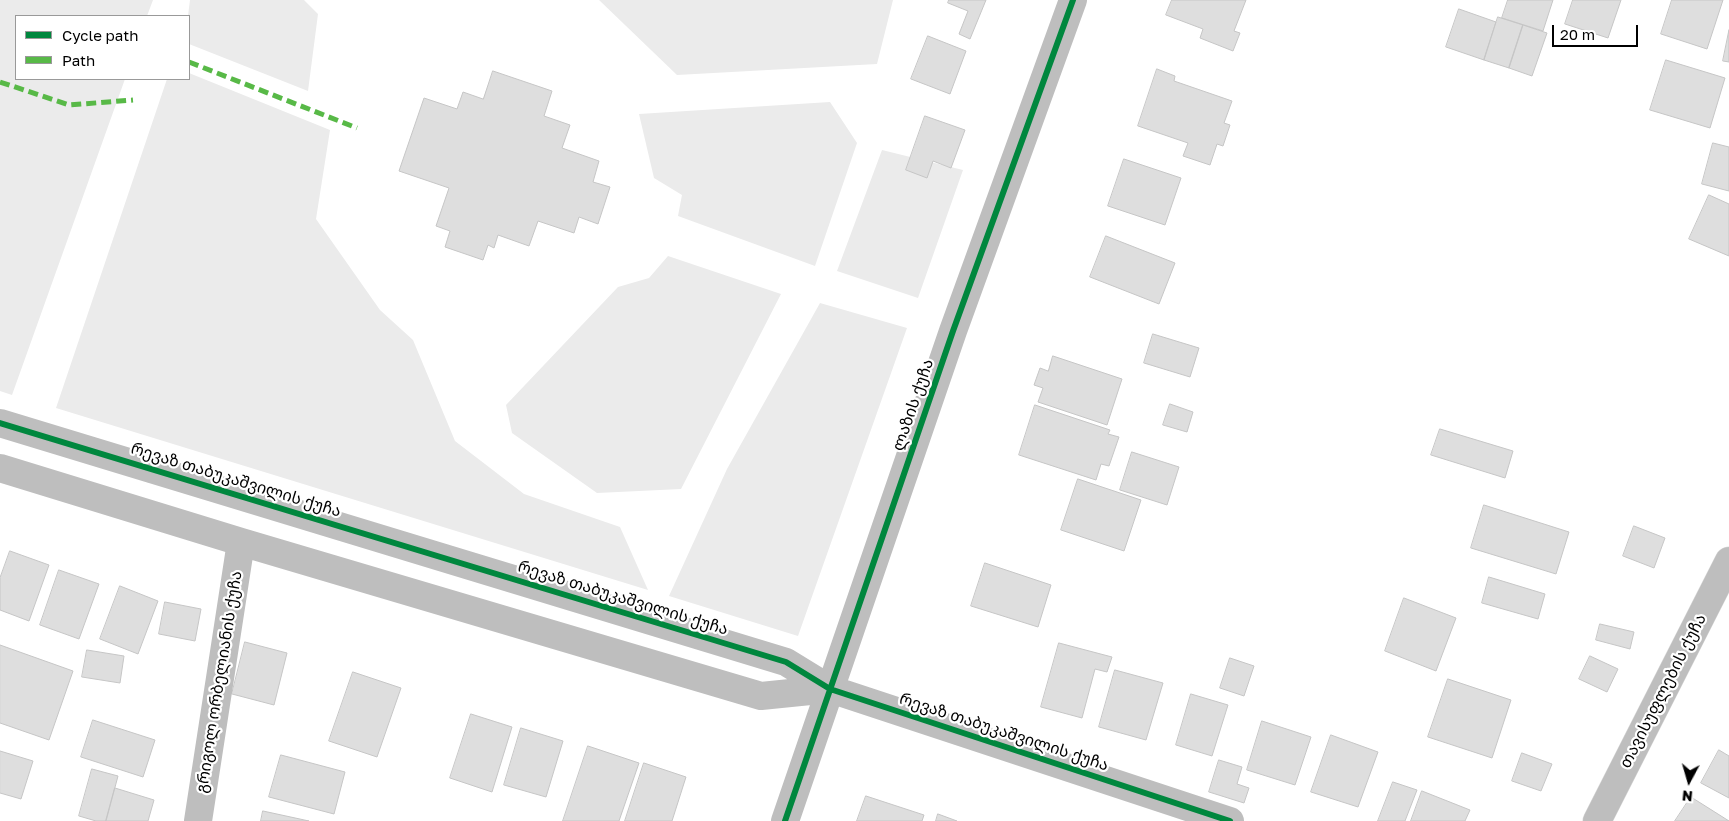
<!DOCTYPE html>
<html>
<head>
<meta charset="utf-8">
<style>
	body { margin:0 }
	#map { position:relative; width:1729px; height:821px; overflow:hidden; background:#fff; font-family:"Golos Text",sans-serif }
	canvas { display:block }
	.legend { position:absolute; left:15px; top:15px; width:175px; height:65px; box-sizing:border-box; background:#fff; border:1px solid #999; margin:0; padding:6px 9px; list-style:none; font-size:15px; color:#000 }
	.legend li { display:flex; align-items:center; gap:10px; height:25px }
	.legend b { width:25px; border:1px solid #999 }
	.north { position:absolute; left:1664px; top:756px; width:50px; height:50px; -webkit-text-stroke:4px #fff; paint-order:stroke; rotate:186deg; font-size:14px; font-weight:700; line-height:20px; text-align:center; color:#000 }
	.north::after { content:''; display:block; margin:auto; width:18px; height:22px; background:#000; clip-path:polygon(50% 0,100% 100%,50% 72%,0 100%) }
	.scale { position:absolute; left:1552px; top:25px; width:86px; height:22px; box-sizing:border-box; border:2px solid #000; border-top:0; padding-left:6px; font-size:15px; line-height:18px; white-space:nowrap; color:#000; -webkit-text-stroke:4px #fff; paint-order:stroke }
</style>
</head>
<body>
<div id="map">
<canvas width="1729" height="821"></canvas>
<ul class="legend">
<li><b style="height:6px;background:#00873e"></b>Cycle path</li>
<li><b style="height:6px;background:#58b947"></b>Path</li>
</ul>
<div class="north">N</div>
<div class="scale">20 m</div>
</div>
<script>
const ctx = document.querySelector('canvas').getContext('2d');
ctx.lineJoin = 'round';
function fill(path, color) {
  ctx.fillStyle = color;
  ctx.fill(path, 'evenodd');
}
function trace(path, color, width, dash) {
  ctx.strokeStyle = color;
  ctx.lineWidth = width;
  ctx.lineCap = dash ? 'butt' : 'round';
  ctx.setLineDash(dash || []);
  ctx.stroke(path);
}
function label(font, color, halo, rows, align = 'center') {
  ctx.font = font + ' "Golos Text","Noto Sans Georgian",sans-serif';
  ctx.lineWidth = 4.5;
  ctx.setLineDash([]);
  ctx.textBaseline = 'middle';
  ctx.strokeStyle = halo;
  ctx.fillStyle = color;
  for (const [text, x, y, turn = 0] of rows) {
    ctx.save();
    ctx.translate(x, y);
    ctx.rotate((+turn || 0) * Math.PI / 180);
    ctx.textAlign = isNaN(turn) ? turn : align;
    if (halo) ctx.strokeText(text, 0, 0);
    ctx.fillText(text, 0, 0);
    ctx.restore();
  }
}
const green = new Path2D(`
	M0 0H153L147 16H16V79H125L12 395 0 391Z
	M190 0H304L318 14 308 91 189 44 188 16Z
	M599 0H893L877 64 677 75Z
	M189 73 330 130 316 219 380 310 413 340 455 441 524 494 620 527 648 590 56 408 167 79H189Z
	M830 102 857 143 815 266 678 216 682 195 654 178 639 114Z
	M882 150 963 170 918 298 837 271Z
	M668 256 781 294 681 489 597 493 512 433 506 405 618 287 649 278Z
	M820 303 907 328 798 636 669 596 727 469Z`);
const building = new Path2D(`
	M949 0H986L970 39 959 34 968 11 948 3Z
	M1172 0H1246L1234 31 1240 33 1233 51 1200 38 1203 29 1166 15Z
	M1508 0H1553L1543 31 1502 18Z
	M1573 0H1621L1608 38 1565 24Z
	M1672 0H1723L1707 49 1661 34Z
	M1459 9 1496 22 1484 60 1446 47Z
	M1498 17 1523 25 1509 68 1484 60Z
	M1523 25 1547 33 1532 76 1509 68Z
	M1729 30V62L1723 61Z
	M928 36 966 51 950 94 911 79Z
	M1666 60 1725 78 1710 128 1650 110Z
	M1157 69 1175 76 1174 81 1232 101 1224 123 1230 125 1223 146 1217 144 1210 165 1183 156 1188 143 1138 126Z
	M493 71 552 91 544 116 570 125 562 148 599 161 593 182 610 187 598 224 579 217 574 233 538 221 529 246 498 235 494 248 488 245 483 260 445 247 450 231 436 226 449 188 399 171 424 98 457 109 463 92 483 99Z
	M925 116 965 130 951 168 933 161 927 178 906 170Z
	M1713 143 1729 147V191L1702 184Z
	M1124 159 1181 178 1165 225 1108 206Z
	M1709 195 1729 204V256L1689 239Z
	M1106 236 1175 263 1159 304 1090 277Z
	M1153 334 1199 348 1190 377 1144 363Z
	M1053 356 1122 379 1107 425 1038 402 1043 388 1034 385 1040 368 1048 371Z
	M1170 404 1193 412 1187 432 1163 425Z
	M1035 405 1110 430 1108 434 1119 437 1109 466 1101 464 1096 480 1019 455Z
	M1440 429 1513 451 1505 478 1431 455Z
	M1132 452 1179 467 1167 505 1120 490Z
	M1078 479 1141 500 1124 551 1061 530Z
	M1484 505 1569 532 1556 574 1471 548Z
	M1634 526 1665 538 1654 568 1623 556Z
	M10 551 49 565 29 621 0 610V578Z
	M985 563 1051 585 1038 627 971 606Z
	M59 570 99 584 79 639 40 625Z
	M1489 577 1545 594 1538 619 1482 603Z
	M120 586 158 601 138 654 100 639Z
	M1404 598 1456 618 1436 671 1385 651Z
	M165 602 201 609 195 641 159 634Z
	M1600 624 1634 632 1630 649 1596 640Z
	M245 642 287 653 274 705 232 694Z
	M1059 643 1112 657 1107 672 1095 669 1082 718 1041 707Z
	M0 645 73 671 49 740 0 723Z
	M87 650 124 656 120 683 82 677Z
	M1590 656 1618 669 1607 692 1579 679Z
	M1230 658 1254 666 1244 696 1220 688Z
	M1115 670 1163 683 1146 740 1099 727Z
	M353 672 401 688 377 757 329 741Z
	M1448 679 1511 700 1492 758 1428 737Z
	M1191 694 1228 705 1212 756 1176 745Z
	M471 714 512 727 492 792 450 778Z
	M93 720 155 740 143 777 81 757Z
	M1262 721 1311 737 1295 785 1247 770Z
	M521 728 563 741 546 797 504 785Z
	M1331 735 1378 752 1358 807 1311 792Z
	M588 746 639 763 619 821H563Z
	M1719 750 1729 756V798L1701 783Z
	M0 751 33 761 21 799 0 793Z
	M1522 753 1552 764 1541 791 1512 781Z
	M281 755 345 772 334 814 269 797Z
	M1219 760 1242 767 1237 784 1249 788 1244 803 1209 792Z
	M644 763 686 777 672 821H625Z
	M92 769 118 776 106 821H96L79 816Z
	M1393 782 1417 790 1405 821H1378Z
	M115 788 154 800 148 821H106Z
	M1422 791 1470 810 1465 821H1411Z
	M866 796 924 815 922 821H857Z
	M1691 797 1729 821H1675Z
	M263 811 309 821H261Z
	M938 814 957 821H936Z`);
const minor = new Path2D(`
	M0 423 786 662 830 689 1230 821
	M0 468 241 542 761 696 830 689
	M198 821 241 542
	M785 821 953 331 1073 0`);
const major = new Path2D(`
	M1597 821 1729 561`);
const quiet = new Path2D(`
	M189 62 357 128
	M0 82 69 105 133 100`);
const cycleway = new Path2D(`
	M0 423 786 662 830 689 1230 821
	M785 821 953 331 1073 0`);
const streetNames = [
	["ლაზის ქუჩა",913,405,-71],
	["რევაზ თაბუკაშვილის ქუჩა",236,480,17],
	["რევაზ თაბუკაშვილის ქუჩა",623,598,17],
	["გრიგოლ ორბელიანის ქუჩა",219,682,-81],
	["თავისუფლების ქუჩა",1663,691,-63],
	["რევაზ თაბუკაშვილის ქუჩა",1004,732,18]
];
fill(green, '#ebebeb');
fill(building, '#dedede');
trace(building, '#c6c6c6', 1);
trace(major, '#dbdbdb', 29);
trace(minor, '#bebebe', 28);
trace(major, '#bebebe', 28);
trace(quiet, '#58b947', 5, [10, 5]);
trace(cycleway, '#00873e', 6);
label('16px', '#000', '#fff', streetNames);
</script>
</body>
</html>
